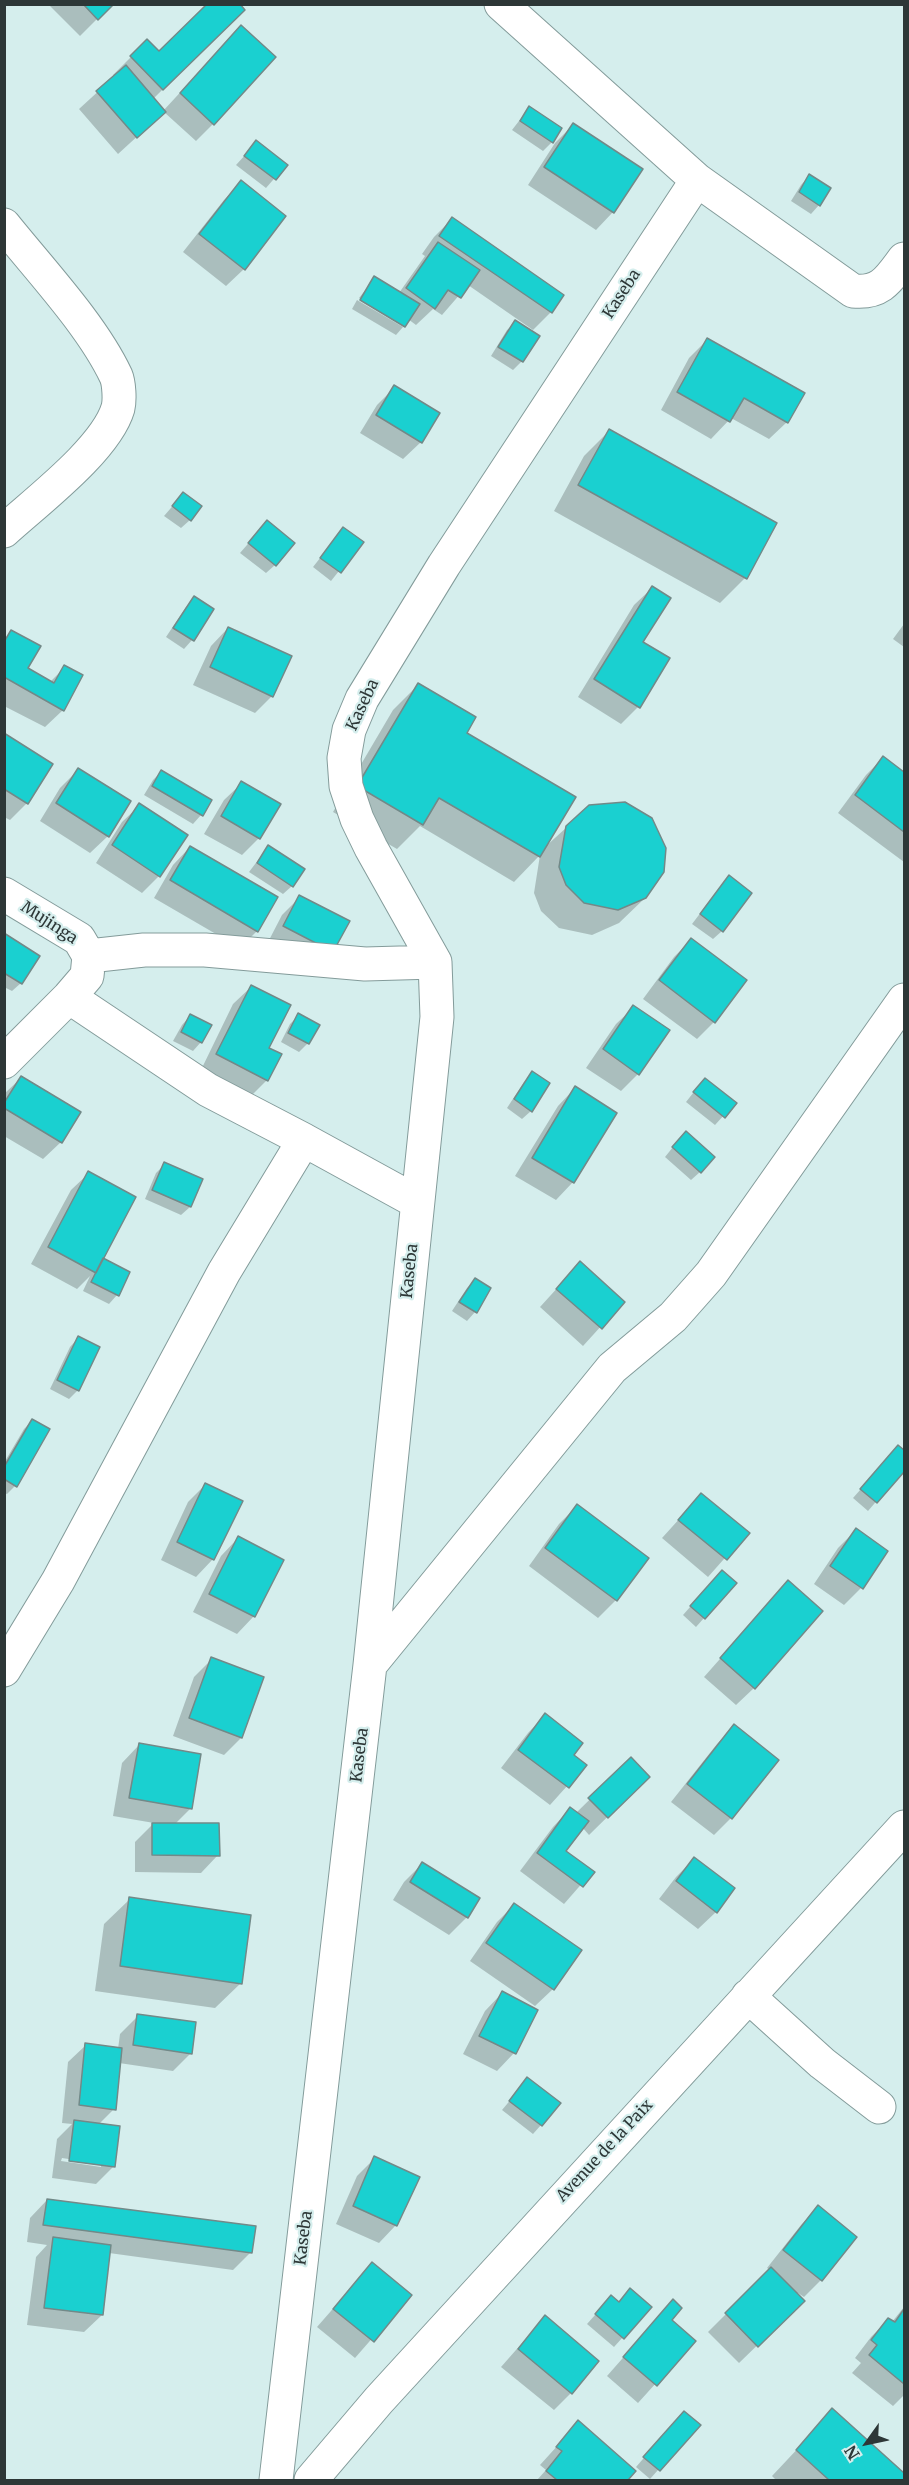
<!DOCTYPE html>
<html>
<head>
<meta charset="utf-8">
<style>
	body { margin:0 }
	#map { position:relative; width:909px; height:2485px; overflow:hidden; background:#d5eeed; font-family:Merriweather,serif }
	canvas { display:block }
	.frame { position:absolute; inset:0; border:6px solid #2d3737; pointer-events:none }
	.north { position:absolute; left:837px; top:2413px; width:60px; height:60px; -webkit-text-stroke:4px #d5eeed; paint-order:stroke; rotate:237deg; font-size:16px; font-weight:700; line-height:24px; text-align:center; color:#2d3737 }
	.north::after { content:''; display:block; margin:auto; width:21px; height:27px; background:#2d3737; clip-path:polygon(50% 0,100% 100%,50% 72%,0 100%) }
</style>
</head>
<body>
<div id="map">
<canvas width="909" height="2485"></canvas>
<div class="frame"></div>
<div class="north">N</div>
</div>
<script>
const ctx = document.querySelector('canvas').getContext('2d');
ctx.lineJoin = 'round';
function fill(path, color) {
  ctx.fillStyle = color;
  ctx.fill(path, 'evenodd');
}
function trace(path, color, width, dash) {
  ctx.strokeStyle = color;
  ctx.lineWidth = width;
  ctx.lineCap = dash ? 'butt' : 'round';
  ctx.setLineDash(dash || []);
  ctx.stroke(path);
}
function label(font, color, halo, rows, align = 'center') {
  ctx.font = font + ' Merriweather,serif';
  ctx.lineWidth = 4.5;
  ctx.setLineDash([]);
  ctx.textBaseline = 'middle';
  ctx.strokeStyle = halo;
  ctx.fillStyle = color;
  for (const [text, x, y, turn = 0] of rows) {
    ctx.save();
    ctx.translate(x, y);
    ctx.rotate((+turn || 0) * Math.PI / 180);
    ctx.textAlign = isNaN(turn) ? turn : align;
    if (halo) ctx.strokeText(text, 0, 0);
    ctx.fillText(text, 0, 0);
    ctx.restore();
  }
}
const shadow = new Path2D(`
	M48 4H112L80 36Z
	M243 10 153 99 163 111 224 45 213 124 196 141 164 112 118 154 79 109 115 76 113 75 147 41 159 53Z
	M529 108 552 142 543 151 512 130Z
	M573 125 613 212 596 230 528 185 555 143Z
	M257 142 286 165 266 188 236 165Z
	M809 176 819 205 811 214 791 201 801 185Z
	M241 182 244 269 226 286 183 252 224 200Z
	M452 219 562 295 551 312 533 330 468 285 442 315 433 309 416 325 408 319 404 325 359 298 375 278 399 293 425 256 422 254 434 237Z
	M357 300 403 327 396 335 352 309Z
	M516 322 538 336 522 361 513 370 491 356 507 330Z
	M707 340 787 422 769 439 731 418 711 439 661 410 689 358Z
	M395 387 421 442 403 459 360 433 377 405Z
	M609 431 745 578 720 603 554 511 584 456Z
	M183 494 190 520 181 528 164 516Z
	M267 522 275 565 266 573 240 553Z
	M343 529 362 542 331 581 313 567Z
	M652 588 641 642 638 707 621 724 578 697 634 605Z
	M194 598 212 610 192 640 184 649 166 637 186 607Z
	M904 624V647L893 639Z
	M228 628 272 696 255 713 193 685 211 646Z
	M12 632 26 669 50 682 65 667 63 710 45 727 4 706V639Z
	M418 685 465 733 545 847 567 827 645 898 619 923 592 935 559 928 541 911 534 893 540 855 514 882 420 826 397 849 333 812 393 710Z
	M4 735 27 803 10 820 4 817Z
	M883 758 904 774V862L838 813 866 775Z
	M78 770 108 836 90 853 40 821 60 788Z
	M161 772 210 801 201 815 193 824 144 795 153 780Z
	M242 783 259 838 242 855 204 834 224 800Z
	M140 805 159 876 142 893 96 863 122 822Z
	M190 847 257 931 240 948 154 898 173 865Z
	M268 847 292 886 283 894 249 872Z
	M721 886 722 931 713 939 692 924Z
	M300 897 332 952 267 944 282 915Z
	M4 935 21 983 12 991 4 987Z
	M691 940 714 1022 697 1039 643 999 674 957Z
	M251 987 267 1048V1080L250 1097 200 1072 233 1004Z
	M634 1007 638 1074 621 1091 586 1068 616 1024Z
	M299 1015 308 1043 299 1052 281 1042 290 1024Z
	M190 1016 201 1042 193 1051 173 1041 182 1025Z
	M533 1073 531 1111 522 1119 507 1108 524 1082Z
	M21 1078 61 1142 43 1159 4 1136V1094Z
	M575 1088 573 1182 556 1200 515 1176 558 1106Z
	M697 1088 735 1103 715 1125 686 1102Z
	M677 1142 700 1172 691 1180 665 1157Z
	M165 1164 201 1180 190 1207 181 1215 145 1199 156 1173Z
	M89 1173 101 1259 117 1295 109 1304 83 1291 90 1276 77 1289 31 1264 71 1190Z
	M580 1263 623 1302 583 1346 540 1307Z
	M475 1280 489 1289 475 1312 467 1321 452 1311 467 1288Z
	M78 1338V1390L69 1399 50 1389 70 1347Z
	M32 1421 15 1486 7 1494 4 1493V1463L24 1429Z
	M898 1447 904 1452V1469L868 1511 853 1498Z
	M206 1484 213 1559 196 1577 161 1560 188 1502Z
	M701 1495 747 1533 708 1577 662 1538Z
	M577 1506 616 1600 598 1618 529 1566 559 1524Z
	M856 1530 861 1588 844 1605 814 1584 838 1548Z
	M238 1538 254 1616 237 1634 193 1612 221 1556Z
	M713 1581 704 1618 696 1627 683 1615Z
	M788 1582 754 1688 736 1705 704 1677Z
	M212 1659 241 1738 224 1755 173 1736 194 1677Z
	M545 1715 572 1755 585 1766 550 1805 501 1768 528 1733Z
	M734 1726 731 1818 714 1835 671 1802 717 1744Z
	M139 1745 190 1809 174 1825 218 1855 201 1873 135 1872V1842L154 1823 113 1816 122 1763Z
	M631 1759 648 1777 589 1835 582 1827 564 1851 592 1872 564 1904 520 1871 553 1827 570 1809 576 1813Z
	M694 1859 716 1912 698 1929 659 1899 676 1877Z
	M422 1864 467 1917 449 1935 393 1900 404 1882Z
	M130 1899 241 1983 215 2008 95 1991 104 1924Z
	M514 1905 553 1989 535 2006 470 1961 497 1922Z
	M502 1993 536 2011 514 2053 497 2071 463 2054 485 2011Z
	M138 2016 191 2053 173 2071 119 2063 114 2109 98 2125 114 2166 96 2184 52 2178 57 2139 72 2124 62 2123 68 2062 86 2045 118 2049 120 2034ZM62 2158 101 2164V2167L61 2161Z
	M528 2079 541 2125 533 2134 502 2110Z
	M375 2158 396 2225 379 2243 336 2224 357 2176Z
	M47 2200 251 2252 233 2270 109 2253 102 2315 84 2332 27 2325 36 2257 47 2245 27 2242 30 2218Z
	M818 2207 821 2280 804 2297 798 2293 797 2295 803 2301 739 2363 708 2332 770 2270 767 2268 801 2225Z
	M372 2264 410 2295 355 2358 317 2327Z
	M673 2301 670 2320 694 2341 638 2403 607 2376Z
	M618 2304 650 2307 614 2347 587 2324 603 2306Z
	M904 2307V2395L893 2406 852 2373 861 2363 855 2358 871 2337 888 2320 892 2322Z
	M545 2317 571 2393 554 2410 501 2367Z
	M833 2411 904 2475V2480H776L772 2476Z
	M676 2421 698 2425 650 2479 636 2467Z
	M578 2423 634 2471 626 2480H537L546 2470 540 2465Z`);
const building = new Path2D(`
	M83 4H114L98 20Z
	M207 4H240L245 10 163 90 130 56 147 39 159 51Z
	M241 25 276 57 214 125 180 93Z
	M126 65 166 112 137 138 96 91Z
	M529 106 562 128 553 143 520 121Z
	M573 123 643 169 614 213 544 167Z
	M256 140 288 165 276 180 244 156Z
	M809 174 831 188 820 206 799 192Z
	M241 180 286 216 245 270 199 234Z
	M452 217 564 295 552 313 439 236Z
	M438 242 480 270 461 298 448 290 435 309 406 288Z
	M374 276 420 304 405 327 360 300Z
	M515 320 540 336 523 362 498 347Z
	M707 338 805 393 788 423 744 398 730 422 677 392Z
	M394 385 440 413 422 443 376 415Z
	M609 429 777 523 747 579 578 485Z
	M183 492 202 506 191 521 172 506Z
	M267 520 295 543 276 566 248 543Z
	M343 527 364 542 341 573 320 558Z
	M652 586 671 598 643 642 670 658 640 708 594 679Z
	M194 596 214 609 194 641 173 628Z
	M228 627 292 656 273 697 210 667Z
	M11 630 41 646 28 668 54 683 64 665 83 675 64 711 4 677V642Z
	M418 683 476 717 467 733 576 797 540 857 439 798 423 825 357 786Z
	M4 733 53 764 28 804 4 789Z
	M883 756 904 772V832L855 795Z
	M78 768 131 801 109 837 56 803Z
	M161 770 212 800 203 816 152 786Z
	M241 781 281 804 260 839 221 816Z
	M625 802 652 818 666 848 664 872 646 898 618 910 584 903 566 885 559 867 566 826 589 805Z
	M139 803 188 835 160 877 112 845Z
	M268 845 305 869 293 887 257 863Z
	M190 846 278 897 258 932 170 880Z
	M729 875 752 893 723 932 700 914Z
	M299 895 350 921 333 952 283 926Z
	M4 933 40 956 22 984 4 973Z
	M691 938 747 980 715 1023 659 980Z
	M251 985 291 1005 269 1048 282 1054 268 1081 216 1054Z
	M633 1005 670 1030 639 1075 603 1049Z
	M298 1013 320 1025 309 1044 288 1033Z
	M190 1014 212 1025 202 1043 181 1032Z
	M532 1071 550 1083 532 1112 514 1099Z
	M21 1076 81 1112 62 1143 4 1108V1103Z
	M705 1078 737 1103 725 1118 693 1092Z
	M575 1086 617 1113 574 1183 532 1158Z
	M686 1131 715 1157 701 1173 672 1147Z
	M164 1162 203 1179 191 1207 152 1190Z
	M88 1171 136 1197 96 1273 48 1247Z
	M103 1258 130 1272 119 1296 91 1282Z
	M580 1261 625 1302 602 1329 556 1289Z
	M475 1278 491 1288 477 1313 459 1302Z
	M78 1336 100 1347 79 1391 57 1380Z
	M32 1419 50 1429 17 1487 4 1479V1467Z
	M898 1445 904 1450V1472L877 1503 860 1489Z
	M205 1483 243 1501 214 1560 177 1542Z
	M701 1493 750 1533 727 1560 678 1520Z
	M577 1504 649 1558 617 1601 545 1548Z
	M856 1528 888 1551 863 1589 830 1566Z
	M238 1536 284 1560 255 1617 209 1594Z
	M722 1570 737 1583 705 1619 690 1606Z
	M788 1580 823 1611 755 1689 720 1658Z
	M211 1657 264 1677 242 1738 189 1718Z
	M545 1713 583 1743 574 1755 587 1765 569 1788 518 1750Z
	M734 1724 779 1760 732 1819 687 1784Z
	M139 1743 201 1754 192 1809 129 1798Z
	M631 1757 650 1777 608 1818 588 1798Z
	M570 1807 589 1821 566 1851 595 1872 583 1887 537 1853Z
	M152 1823H219L220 1856 152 1855Z
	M694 1857 735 1888 717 1913 676 1881Z
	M422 1862 480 1898 468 1918 410 1882Z
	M129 1897 251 1915 242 1984 120 1966Z
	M514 1903 582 1950 554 1990 486 1943Z
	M502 1991 538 2010 516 2054 479 2036Z
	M137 2014 196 2022 192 2054 133 2045Z
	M85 2043 122 2048 116 2110 79 2105Z
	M527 2077 561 2103 542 2126 509 2101Z
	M74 2120 120 2126 115 2167 69 2161Z
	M374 2156 420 2177 397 2226 353 2206Z
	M47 2199 256 2226 252 2253 43 2225Z
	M818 2205 857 2237 822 2281 783 2250Z
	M53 2237 111 2245 103 2315 44 2308Z
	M372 2262 412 2295 374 2342 333 2309Z
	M771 2267 805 2301 758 2347 725 2313Z
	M630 2288 652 2307 624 2339 595 2314 611 2295 619 2302Z
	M673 2299 682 2308 672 2320 696 2341 657 2386 623 2357Z
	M904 2309V2384L869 2355 877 2345 871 2340 888 2318 895 2322Z
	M545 2315 599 2361 572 2394 518 2349Z
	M832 2408 904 2473V2480H829L796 2450Z
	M684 2411 701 2425 660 2471 643 2457Z
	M578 2420 636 2471 628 2480H557L546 2471 562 2451 556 2447Z`);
const minor = new Path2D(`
	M501 4 697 180 853 291C881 294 889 279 904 259
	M4 225C40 270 92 325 116 376 119 383 120 400 118 408 106 449 37 501 4 531
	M4 894 79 939 89 956
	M89 956 144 950H205L365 964 435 962
	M69 997 208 1090 304 1140
	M4 1062 69 997 87 976 89 956
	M370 1665 612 1368 673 1317 711 1274 904 1000
	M4 1670 58 1581 224 1272 304 1140 417 1202
	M748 1996 822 2063 879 2107
	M276 2480 370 1665 437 1017 435 962 371 848 357 819 346 786 344 758 349 730 362 699 444 565 697 180
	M311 2480 379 2400 904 1827`);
const streetNames = [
	["Kaseba",622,294,-57],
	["Kaseba",363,705,-65],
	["Mujinga",49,923,33],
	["Kaseba",410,1271,-84],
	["Kaseba",360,1755,-83],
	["Avenue de la Paix",605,2151,-47],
	["Kaseba",304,2238,-83]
];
fill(shadow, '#0003');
fill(building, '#1ad0d0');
trace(building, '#728988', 1.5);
trace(minor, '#839b9a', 35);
trace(minor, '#fff', 33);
label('16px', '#2d3737', '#d5eeed', streetNames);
</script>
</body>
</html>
